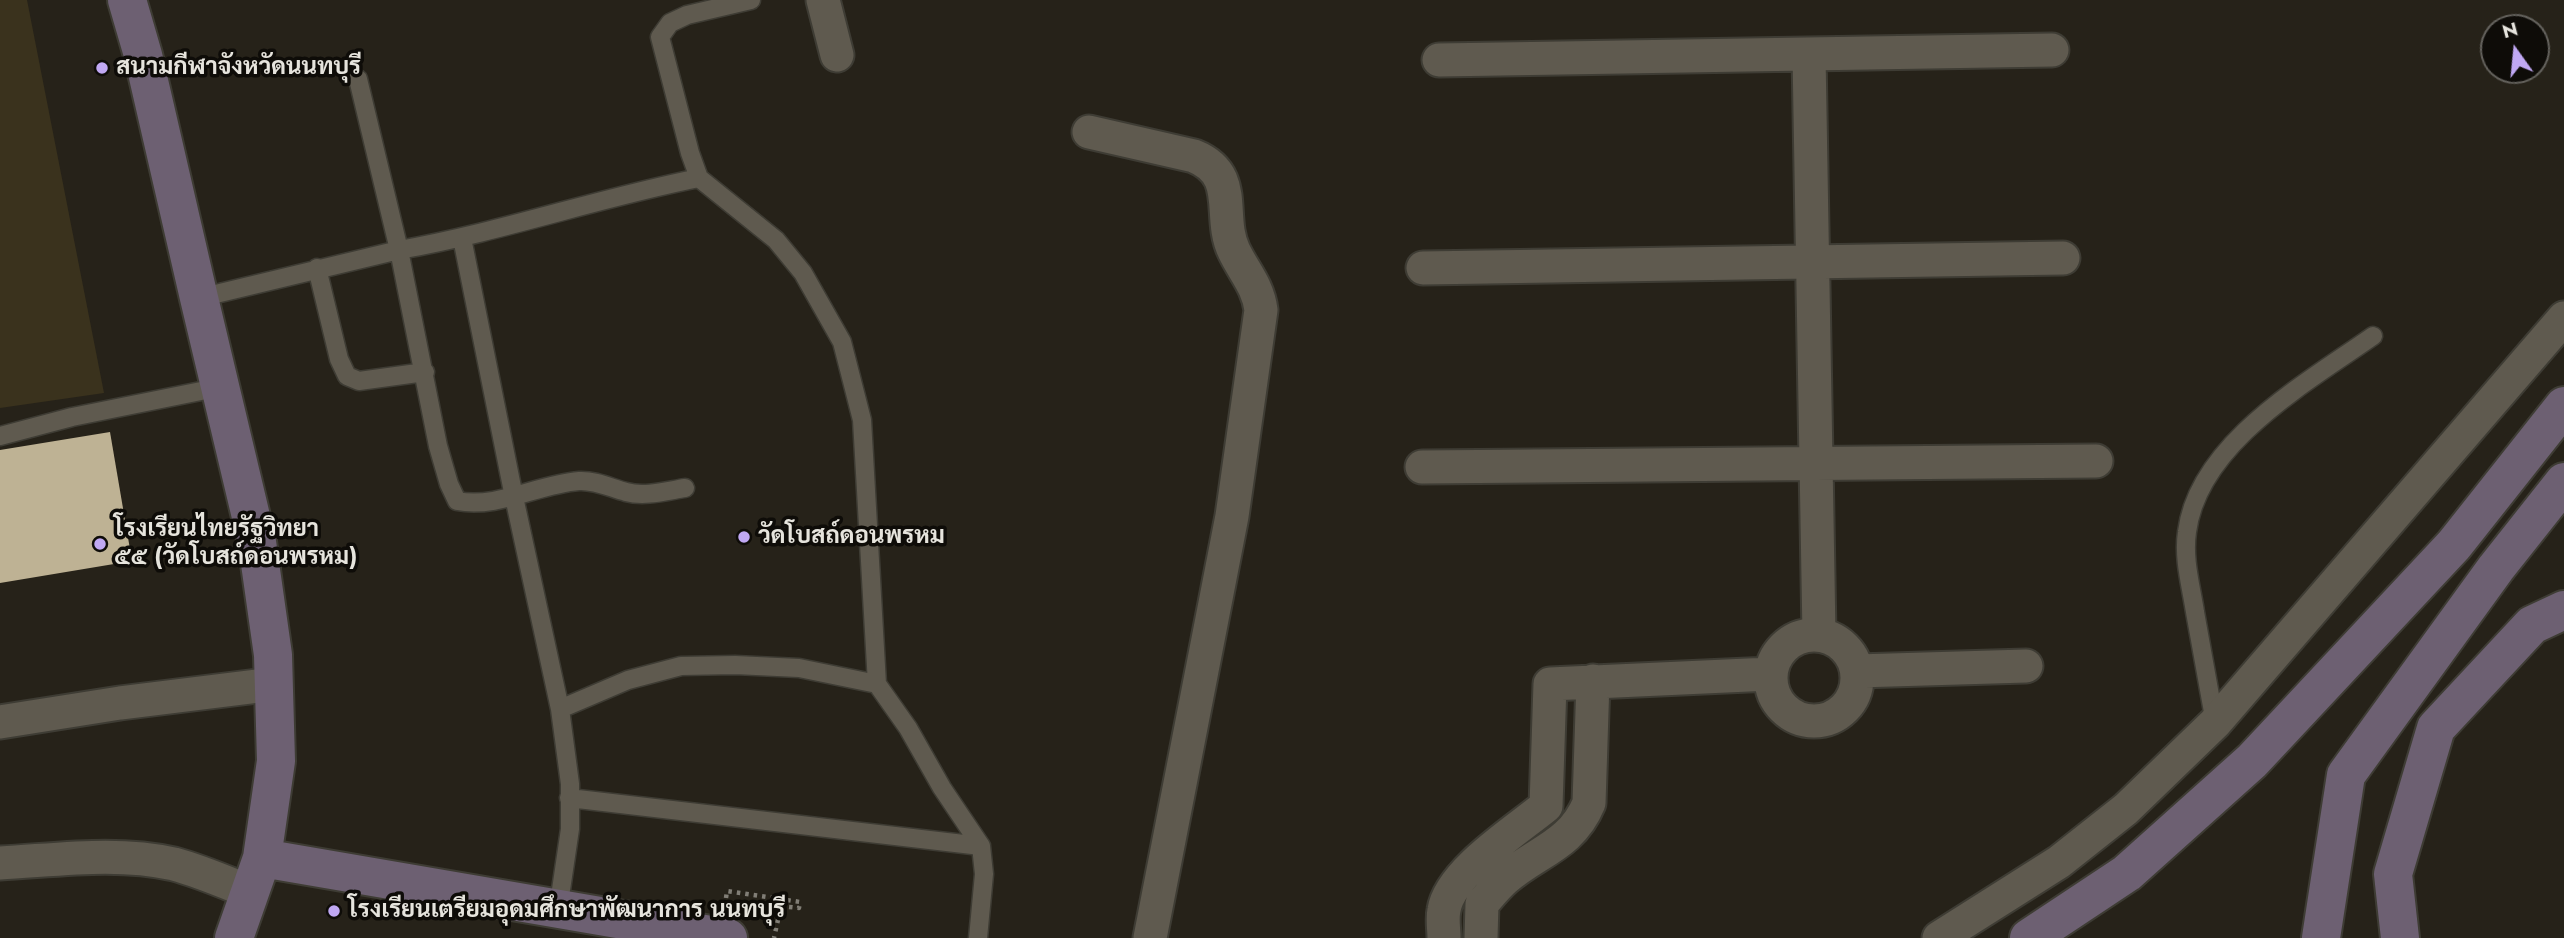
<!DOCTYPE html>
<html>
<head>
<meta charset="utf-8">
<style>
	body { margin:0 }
	#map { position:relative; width:2564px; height:938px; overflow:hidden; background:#262219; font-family:Jost,sans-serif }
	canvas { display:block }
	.north { position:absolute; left:2480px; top:14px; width:70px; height:70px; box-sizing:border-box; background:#0e0c08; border:2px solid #64625d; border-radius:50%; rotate:345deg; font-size:19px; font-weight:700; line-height:28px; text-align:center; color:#e6e4dd }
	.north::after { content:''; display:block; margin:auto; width:24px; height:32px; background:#c0a8f3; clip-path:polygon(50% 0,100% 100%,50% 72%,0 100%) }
</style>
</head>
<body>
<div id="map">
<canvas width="2564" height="938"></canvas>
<div class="north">N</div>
</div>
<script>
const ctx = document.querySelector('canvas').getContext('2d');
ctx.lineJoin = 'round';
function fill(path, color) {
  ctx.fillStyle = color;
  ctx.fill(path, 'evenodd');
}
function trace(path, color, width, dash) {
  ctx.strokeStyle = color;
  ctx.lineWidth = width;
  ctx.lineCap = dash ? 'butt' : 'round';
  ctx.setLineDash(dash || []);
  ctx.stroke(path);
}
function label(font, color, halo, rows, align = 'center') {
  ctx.font = font + ' Jost,Sarabun,sans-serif';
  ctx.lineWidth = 7;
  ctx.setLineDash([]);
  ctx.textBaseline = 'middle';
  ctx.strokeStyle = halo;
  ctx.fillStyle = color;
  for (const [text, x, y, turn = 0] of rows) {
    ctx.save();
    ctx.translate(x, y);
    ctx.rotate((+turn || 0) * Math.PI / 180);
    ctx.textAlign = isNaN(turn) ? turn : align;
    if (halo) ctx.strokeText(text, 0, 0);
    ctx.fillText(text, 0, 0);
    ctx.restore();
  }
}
const green = new Path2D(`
	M0 0H27L104 393 0 408Z`);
const building = new Path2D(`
	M110 432 132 561 0 583V450Z`);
const path = new Path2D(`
	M726 898 727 891 800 902 799 908 781 906 774 938`);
const lane = new Path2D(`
	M699 178 776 240 803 273 842 342 862 420 877 684
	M462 238 514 497 560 709 570 784V829L558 910
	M317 268 339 359 347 376 359 381 425 372
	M199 298 399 250 358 79
	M0 436 72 417 221 387
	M685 488C666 491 645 497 626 492 611 488 595 480 579 481 538 484 498 509 457 501L449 484 438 446 399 250C501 232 598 198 699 178L690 153 660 37 670 23 687 15 751 0
	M560 709 628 680 681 666 735 665 799 668 877 684 908 728 942 788 981 846 984 874 978 938
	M2215 723C2208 686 2202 649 2195 612 2191 586 2183 559 2187 532 2198 444 2306 383 2373 336
	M569 798 981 846`);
const street = new Path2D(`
	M823 0 837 55
	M1809 54 1819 635
	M1439 60 2052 50
	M1089 132 1194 156C1241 175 1217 216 1234 251 1244 272 1258 286 1261 310L1232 516 1150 938
	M1423 268 2063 258
	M1422 467 2096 461
	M1771 678a43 43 0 1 1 86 0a43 43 0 1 1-86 0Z
	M1857 671 2026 666
	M0 722 120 703 274 684
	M0 863C57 860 117 851 174 864 200 871 225 882 250 892
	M1444 938C1444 929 1442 919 1444 910 1450 872 1517 830 1546 806L1550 684 1770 674
	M1481 938 1482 904C1489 896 1496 887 1505 879 1537 851 1571 846 1589 803L1593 681
	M1939 938 2059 862 2126 809 2215 723 2564 318`);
const secondary = new Path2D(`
	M127 0 143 55 199 298 257 542 273 655 276 761 262 858 234 938
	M262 858 728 938
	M2029 938 2127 873 2252 761 2454 545 2564 406
	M2321 938 2346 775 2496 568 2564 482
	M2400 938 2393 874 2436 728 2532 625 2564 610`);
const markers = [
	[102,68,7,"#c0a8f3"],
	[744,537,7,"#c0a8f3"],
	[100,544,7,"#c0a8f3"],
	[334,911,7,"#c0a8f3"]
];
const poiNames = [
	["สนามกีฬาจังหวัดนนทบุรี",116,68],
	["โรงเรียนไทยรัฐวิทยา",114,530],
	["๕๕ (วัดโบสถ์ดอนพรหม)",114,558],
	["วัดโบสถ์ดอนพรหม",758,537],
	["โรงเรียนเตรียมอุดมศึกษาพัฒนาการ นนทบุรี",348,911]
];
fill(green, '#3a321d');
fill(building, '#beb294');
trace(lane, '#3e3c34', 21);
trace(street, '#3e3c34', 37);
trace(secondary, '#3e3c34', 42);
trace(path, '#817e76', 4.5, [3.5, 5]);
trace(lane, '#5f5a4f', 18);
trace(street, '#5f5a4f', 33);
trace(secondary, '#6d6072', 38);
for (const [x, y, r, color] of markers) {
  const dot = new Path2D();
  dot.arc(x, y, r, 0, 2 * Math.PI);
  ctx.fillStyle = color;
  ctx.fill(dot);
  trace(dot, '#0e0c08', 2.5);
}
label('bold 24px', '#e6e4dd', '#0e0c08', poiNames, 'left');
</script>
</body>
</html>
